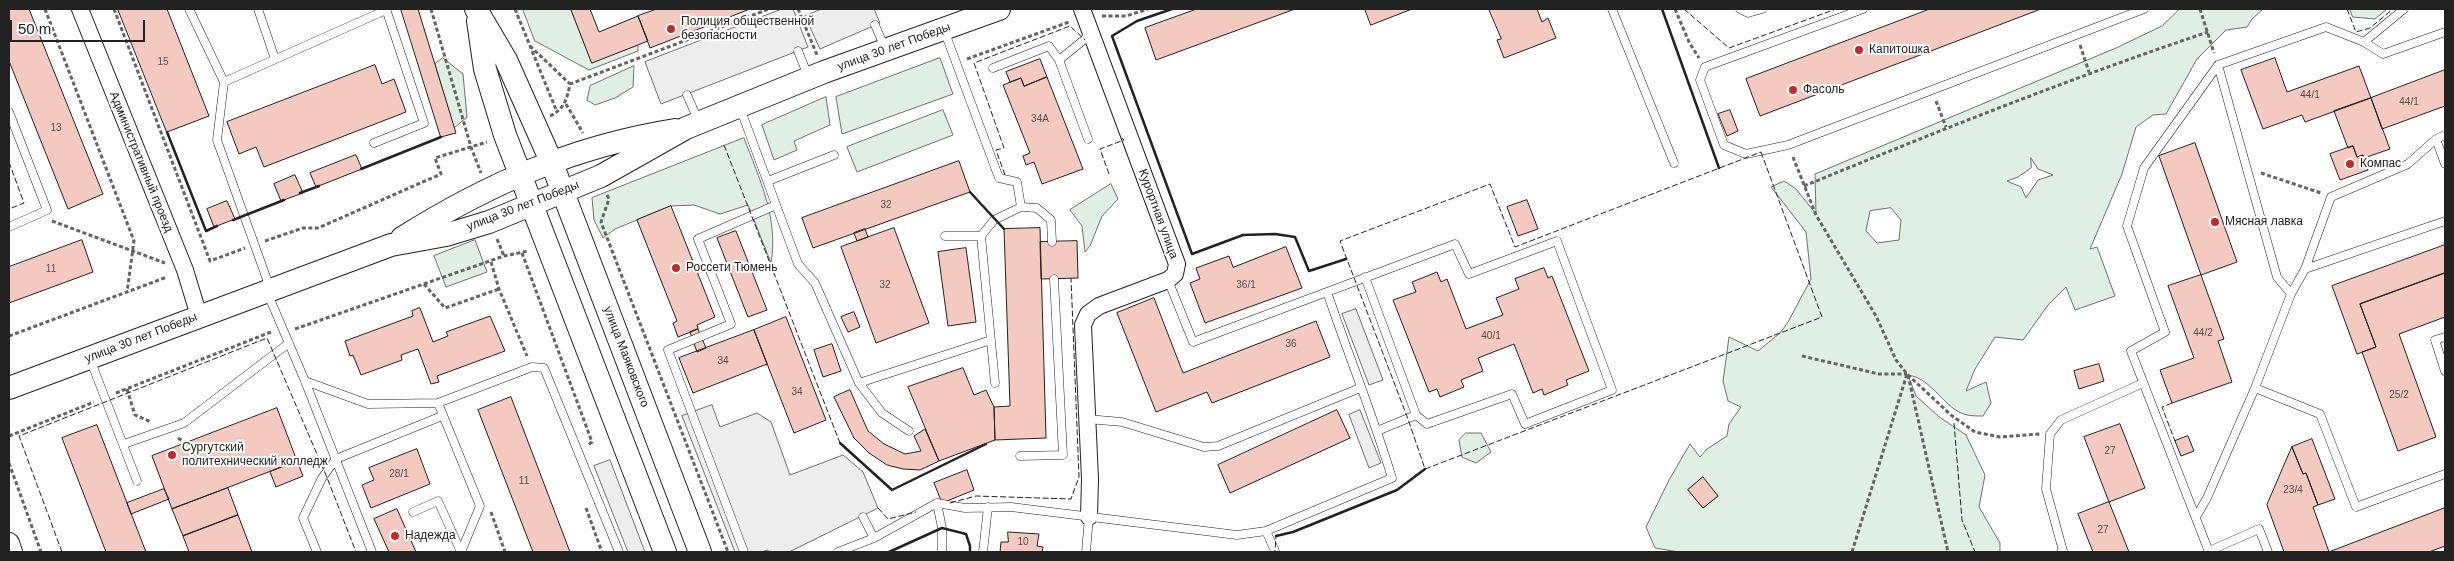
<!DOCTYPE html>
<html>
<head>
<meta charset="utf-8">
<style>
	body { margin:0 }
	#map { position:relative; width:2454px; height:561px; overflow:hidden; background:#fff; font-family:Helvetica,sans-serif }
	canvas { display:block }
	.frame { position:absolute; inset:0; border:10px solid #222; pointer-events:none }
	.scale { position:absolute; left:10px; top:20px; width:135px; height:22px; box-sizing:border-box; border:2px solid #222; border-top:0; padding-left:6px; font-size:15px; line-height:18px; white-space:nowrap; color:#222; -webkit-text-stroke:4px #fff; paint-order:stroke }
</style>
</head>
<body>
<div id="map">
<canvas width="2454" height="561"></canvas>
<div class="frame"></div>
<div class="scale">50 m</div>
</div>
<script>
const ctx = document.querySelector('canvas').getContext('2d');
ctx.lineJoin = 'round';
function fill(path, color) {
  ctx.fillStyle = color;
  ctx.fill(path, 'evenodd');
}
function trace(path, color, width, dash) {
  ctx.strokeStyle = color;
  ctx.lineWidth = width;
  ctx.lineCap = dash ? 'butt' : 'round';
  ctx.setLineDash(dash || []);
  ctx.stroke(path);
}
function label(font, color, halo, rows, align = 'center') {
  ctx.font = font + ' Helvetica,sans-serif';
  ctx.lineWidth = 4;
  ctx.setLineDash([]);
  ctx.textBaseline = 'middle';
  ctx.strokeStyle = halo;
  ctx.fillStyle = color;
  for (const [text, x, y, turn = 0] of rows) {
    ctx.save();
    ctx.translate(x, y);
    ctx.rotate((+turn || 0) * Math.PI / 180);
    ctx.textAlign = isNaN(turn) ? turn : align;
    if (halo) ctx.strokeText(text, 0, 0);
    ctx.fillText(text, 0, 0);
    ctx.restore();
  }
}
const green = new Path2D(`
	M523 9H571L592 62 638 45V51L589 70 535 41Z
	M2180 9H2263L2252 19 2247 27 2226 30 2197 59 2166 114 2153 115 2136 127 2122 174 2090 249 2097 247 2115 296 2075 310 2066 287 2048 305 2023 340 1995 337 1975 369 1966 391 1986 382 1991 403 1983 416C1978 416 1972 416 1967 415 1944 410 1934 379 1908 375L1916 396 1938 416 1966 435 1985 475 1979 507 2000 543V552H1679L1655 548 1646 527 1669 480 1690 444 1700 457 1707 449 1727 436 1729 424 1741 407 1728 401 1723 381 1729 337 1758 351 1780 333 1788 322 1811 279 1806 232 1771 187 1784 181 1796 189 1816 214 1815 174 2116 48 2162 26ZM2031 158 2038 169 2053 175 2038 180 2026 198 2021 187 2007 181 2018 177 2031 168ZM1891 208 1901 220 1899 240 1877 243 1866 231 1870 211ZM1703 478 1718 496 1703 508 1688 490Z
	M2350 9H2387L2375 19 2353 17Z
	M443 58 463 74 467 117 454 128 435 64Z
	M940 58 953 94 842 134 836 97Z
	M634 66 633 87 615 98 595 105 587 100 590 86Z
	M826 97 830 125 794 141 797 150 774 160 762 125Z
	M943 110 953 135 857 172 847 147Z
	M744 138C759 178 779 219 771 263L748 205 720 214 694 205 671 206 615 229 603 238 594 220 592 198Z
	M1111 184 1118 199 1102 216 1090 246 1085 252 1082 226 1070 210Z
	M475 240 487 272 446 287 434 256Z
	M1466 433H1481L1491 452 1476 463 1462 457 1459 440Z`);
const parking = new Path2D(`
	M782 9H793L808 47 661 104 645 62Z
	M822 9H874L880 23 820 49 805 16Z
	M1356 309 1383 380 1369 385 1342 314Z
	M712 405 720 427 757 413 771 422 790 475 843 455 863 472 878 508 789 552H769L768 550 761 552H735L682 416Z
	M1360 410 1381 463 1369 468 1349 415Z
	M610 460 645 552H628L594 466Z`);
const building = new Path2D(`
	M9 9H29L103 194 68 209 9 61Z
	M118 9H167L209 116 167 132Z
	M401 9H418L456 133 441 137Z
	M571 9H590L599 32 638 16 648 41 592 63Z
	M657 9H750L650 48 638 16Z
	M1197 9H1295L1156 60 1145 28Z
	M1365 9H1412L1371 25Z
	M1489 9H1537L1542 22 1548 18 1556 38 1504 58 1497 40 1501 39Z
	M1930 9H2041L1760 116 1746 79Z
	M2275 58 2287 92 2359 66 2371 98 2305 122 2302 115 2263 129 2241 70Z
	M1040 59 1047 77 1024 86 1021 78 1010 82 1006 72Z
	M375 65 382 84 394 79 406 112 264 167 256 147 239 154 227 122Z
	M2445 70V106L2382 129 2371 98Z
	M1047 77 1083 169 1042 184 1034 162 1026 165 1023 156 1030 153 1003 85 1021 78 1024 86Z
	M2371 98 2390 149 2364 158 2363 155 2357 157 2353 146 2348 148 2334 111Z
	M1730 110 1738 131 1727 136 1718 114Z
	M2195 143 2237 262 2201 275 2159 156Z
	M2353 146 2357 157 2363 155 2368 170 2340 180 2330 154Z
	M356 155 362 169 316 187 310 173Z
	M959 161 970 192 813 248 802 218Z
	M295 175 303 193 281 201 274 184Z
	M1527 200 1538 229 1518 236 1507 207Z
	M227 201 235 219 214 227 207 209Z
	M671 206 715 317 697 325 698 329 678 337 673 323 677 321 637 220Z
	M894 228 929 323 876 343 841 247Z
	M1040 228 1046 438 995 440 994 407 1010 406 1004 229Z
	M865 229 868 237 857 241 854 233Z
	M736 231 767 310 748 317 717 238Z
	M82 240 93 272 9 303V267Z
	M1077 241 1078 278 1041 279 1040 242Z
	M2445 245V273L2360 304 2376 347 2357 354 2332 286Z
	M1286 247 1302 288 1205 323 1190 283 1200 279 1196 268 1229 256 1233 267Z
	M966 248 976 322 948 326 938 252Z
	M1544 268 1548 278 1552 276 1589 371 1566 380 1568 385 1544 395 1542 389 1533 393 1514 344 1478 358 1483 371 1461 380 1464 387 1440 397 1437 389 1429 392 1393 300 1416 292 1412 282 1437 272 1441 282 1447 279 1466 329 1503 315 1496 298 1519 289 1515 279Z
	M2445 273V317L2399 334 2436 437 2398 451 2362 352 2376 347 2360 304Z
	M2201 275 2224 339 2218 341 2232 382 2172 403 2160 370 2194 358 2168 286Z
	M1154 298 1183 373 1316 321 1330 357 1212 403 1207 392 1156 412 1117 313Z
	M420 308 433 342 448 336 446 332 490 316 505 351 437 376 439 382 431 384 418 349 401 355 402 360 361 375 353 355 350 356 345 341 413 316 412 311Z
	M854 312 860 327 848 332 841 317Z
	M786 317 826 420 794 433 754 330Z
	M698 329 706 348 697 352 690 332Z
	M754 330 767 364 693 393 679 358Z
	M832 344 841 371 823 377 814 350Z
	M2099 364 2104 381 2079 389 2074 371Z
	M963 368 974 395 986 390 994 407 995 440 939 461 908 387Z
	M850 390 868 431 884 444 905 454 921 451 914 436 925 429 939 461 920 470 903 469 887 465 869 453 854 438 834 397Z
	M511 397 570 552H533L478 410Z
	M277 408 297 461 172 509 152 456Z
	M1337 410 1350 438 1230 493 1218 465Z
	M2120 424 2145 488 2109 502 2084 437Z
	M97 425 127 503 146 552H106L62 438Z
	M2188 436 2194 451 2181 456 2175 441Z
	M2312 439 2335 499 2318 505 2306 473 2303 474 2292 447Z
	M2292 447 2303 474 2306 473 2318 505 2313 507 2329 552H2284L2267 505Z
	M417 449 430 484 371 508 362 485 374 480 369 468Z
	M297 461 303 476 276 487 270 472Z
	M967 470 974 490 942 503 934 483Z
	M1703 477 1718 496 1703 508 1688 490Z
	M228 488 238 515 183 536 172 509Z
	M164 489 169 499 131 514 127 503Z
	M2109 502 2129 552H2093L2078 514Z
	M2445 508V546L2429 552H2329Z
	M397 509 416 552H389L374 519Z
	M238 515 252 552H189L183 536Z
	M1008 532 1039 534 1037 546 1043 547 1042 552H1000L1001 542H1008Z`);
const path = new Path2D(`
	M45 9 134 241 127 292
	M114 9 210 261 245 248
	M431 9 471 147 481 173
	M515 9 557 112
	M798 9 817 55
	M1675 9 1689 42 1699 58
	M2200 9 2214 53
	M1102 16H1126L1148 9
	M2080 45 2089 72
	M530 46 570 84
	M967 59 1069 22
	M1936 101 1946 127
	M566 104 583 133
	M550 116C565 109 567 98 570 84L769 9
	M1793 157 1816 215 1876 316 1896 360 1907 374 1951 415 1975 432 2000 437 2040 434
	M2261 173 2321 193
	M1804 186C1938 131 2071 78 2208 32
	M607 195 609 199 601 222 728 552
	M52 221 165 263
	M497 239 504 256
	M265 241 303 228H318L441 174 435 158 487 142
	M522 253 592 442 588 445
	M491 262 499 289 527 356
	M424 284 445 308 499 289
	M295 329 504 256 528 251
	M9 336 167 277
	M1802 356 1879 374H1907
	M1908 375 1948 552
	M127 389 135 415 151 422
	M116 393 271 332
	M9 436 94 402
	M178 438 186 443
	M9 463 41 552
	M586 508 602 552
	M491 512 505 552
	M1852 552 1907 374`);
const service = new Path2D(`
	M189 9 224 82
	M258 9 275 59
	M1612 9 1674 163
	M1740 9 1748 13 1762 9
	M1863 9 1705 67 1700 80 1724 145 1746 154 1788 145 2144 9
	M875 25 885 48
	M944 30 999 178 1017 182 1021 207
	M2364 42 2383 54 2445 32
	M798 51 808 76
	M1059 60 1085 39 1090 31
	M993 68 1049 46 1059 60 1088 139
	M687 95 698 120
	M740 108 798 264 815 283 859 383 882 413 909 431
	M9 112 47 210 9 227
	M2436 139 2445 164
	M374 143 424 123 386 9
	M768 181 834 155
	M945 236H981L995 383
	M981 236 994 220 1021 207 1037 208 1051 220 1052 242
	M2305 269 2445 221
	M270 288 217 140 224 82 386 10
	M267 292 305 381 372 552
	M1327 292 1455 244 1469 274 1557 241 1612 390 1525 424 1512 394 1427 424 1416 415 1365 277
	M2291 294 2277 277 2218 65 2326 27 2364 42 2404 9
	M2445 337 2435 340 2445 371
	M90 359 137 481
	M305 381 368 404 438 403 532 367 544 368 619 552
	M859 383 991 340
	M2255 388 2320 414 2356 507 2445 474
	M438 403 480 506 461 552
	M1087 419 1122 422 1204 447 1218 446 1360 388
	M1377 431 1416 415
	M124 444 184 423 289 343
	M1020 456 1063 455 1054 279
	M937 503 942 528V552
	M413 512 438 501 461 552
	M863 517 874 538
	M2196 517 2207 498 2255 388 2291 294 2305 269 2331 197 2408 164 2436 139 2445 135
	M1266 531 1275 551
	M2209 551 2259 529 2268 552
	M317 552 303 518 322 478 336 459 442 416
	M744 552 668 350 731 324 698 239 776 205
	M838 552 874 538 937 503 965 508 1011 507 1237 535 1266 531 1392 478C1373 415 1348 354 1327 292L1193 342 1168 280
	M983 552 988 507
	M1086 552 1089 517
	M2061 552 2063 551 2046 489 2050 434 2061 420 2143 383
	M2209 552 2131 351 2165 332 2127 226 2144 168 2218 65`);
const minor = new Path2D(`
	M80 9 185 270 199 316
	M1082 9 1177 264 1175 274 1168 280 1099 306 1088 314 1083 325 1090 479 1089 517`);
const tertiary = new Path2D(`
	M9 543 12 552`);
const secondary = new Path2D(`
	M476 9 506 60 551 161 700 552
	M478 21 485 69 505 135 665 552
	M402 238C488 184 574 146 675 130
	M9 388 391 245 446 235 489 222 601 176 686 128 824 72 999 9`);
const fence = new Path2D(`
	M1684 9 1729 48 1836 9
	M2347 9 2356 32 2370 28 2393 9
	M724 145 840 443
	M1761 152 1822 317 1425 469 1408 419 1340 241 1490 184 1515 247Z
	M9 162 24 203 9 209
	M1109 174 1100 149 1124 140 1122 138
	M1005 175 996 150 1004 148 974 63 1070 26 1085 40
	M2172 403 2162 407 2175 441
	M1954 423 1962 520 1975 552
	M950 503 976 496 1071 499 1079 477 1071 278
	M878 508 888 519 916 512
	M62 552 19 436 267 338 326 475 356 552
	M1270 552 1275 551 1276 536`);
const wall = new Path2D(`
	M1172 9 1137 21 1112 36 1192 254 1243 235 1275 234 1295 237 1309 271 1346 259
	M1662 9 1719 168
	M167 132 206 231 217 226
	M361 169 441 137
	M970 192 1004 229
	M300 193 319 186
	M233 220 284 200
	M840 443 892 490 986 444
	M1276 536 1293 532 1397 490 1425 469
	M889 552 942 528 966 534 970 546V552`);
const markers = [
	[671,29,5,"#c62828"],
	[1859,50,5,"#c62828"],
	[1793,90,5,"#c62828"],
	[2350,164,5,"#c62828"],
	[2215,222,5,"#c62828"],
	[676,268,5,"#c62828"],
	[172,455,5,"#c62828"],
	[395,536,5,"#c62828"]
];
const numberNames = [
	["15",163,62],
	["44/1",2310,95],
	["44/1",2409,102],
	["34А",1040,119],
	["13",56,128],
	["32",886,205],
	["11",51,269],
	["32",885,285],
	["36/1",1246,285],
	["44/2",2203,333],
	["40/1",1491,336],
	["36",1291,344],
	["34",723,361],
	["34",797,392],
	["25/2",2399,395],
	["27",2110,451],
	["28/1",399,474],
	["11",524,481],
	["23/4",2293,490],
	["27",2103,530],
	["10",1023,542]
];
const poiNames = [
	["Полиция общественной",681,22],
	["безопасности",681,36],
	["Капитошка",1869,50],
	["Фасоль",1803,90],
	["Компас",2360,164],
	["Мясная лавка",2225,222],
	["Россети Тюмень",686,268],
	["Сургутский",182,448],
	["политехнический колледж",182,462],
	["Надежда",405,536]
];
const streetNames = [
	["улица 30 лет Победы",894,47,-20],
	["Административный проезд",141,162,68],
	["улица 30 лет Победы",523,206,-21],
	["Курортная улица",1158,214,70],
	["улица 30 лет Победы",141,338,-21],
	["улица Маяковского",626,357,69]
];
fill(green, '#e0efe3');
trace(green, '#6f6f6f', 1);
fill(parking, '#ededed');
trace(parking, '#6f6f6f', 1);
fill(building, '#f3c9c0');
trace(building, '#222', 1);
trace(service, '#222', 9);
trace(minor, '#222', 18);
trace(tertiary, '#222', 22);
trace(secondary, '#222', 24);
trace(path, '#646464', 3, [4, 2.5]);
trace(service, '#fff', 8);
trace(minor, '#fff', 16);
trace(tertiary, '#fff', 20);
trace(secondary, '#fff', 22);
trace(fence, '#222', 1, [6, 2.5]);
trace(wall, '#222', 2.5);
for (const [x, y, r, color] of markers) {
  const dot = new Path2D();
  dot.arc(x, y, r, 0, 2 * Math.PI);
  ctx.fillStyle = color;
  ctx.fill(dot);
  trace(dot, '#fff', 2);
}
label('10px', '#564c4a', null, numberNames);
label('12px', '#222', '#fff', poiNames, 'left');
label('12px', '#222', '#fff', streetNames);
</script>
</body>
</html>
